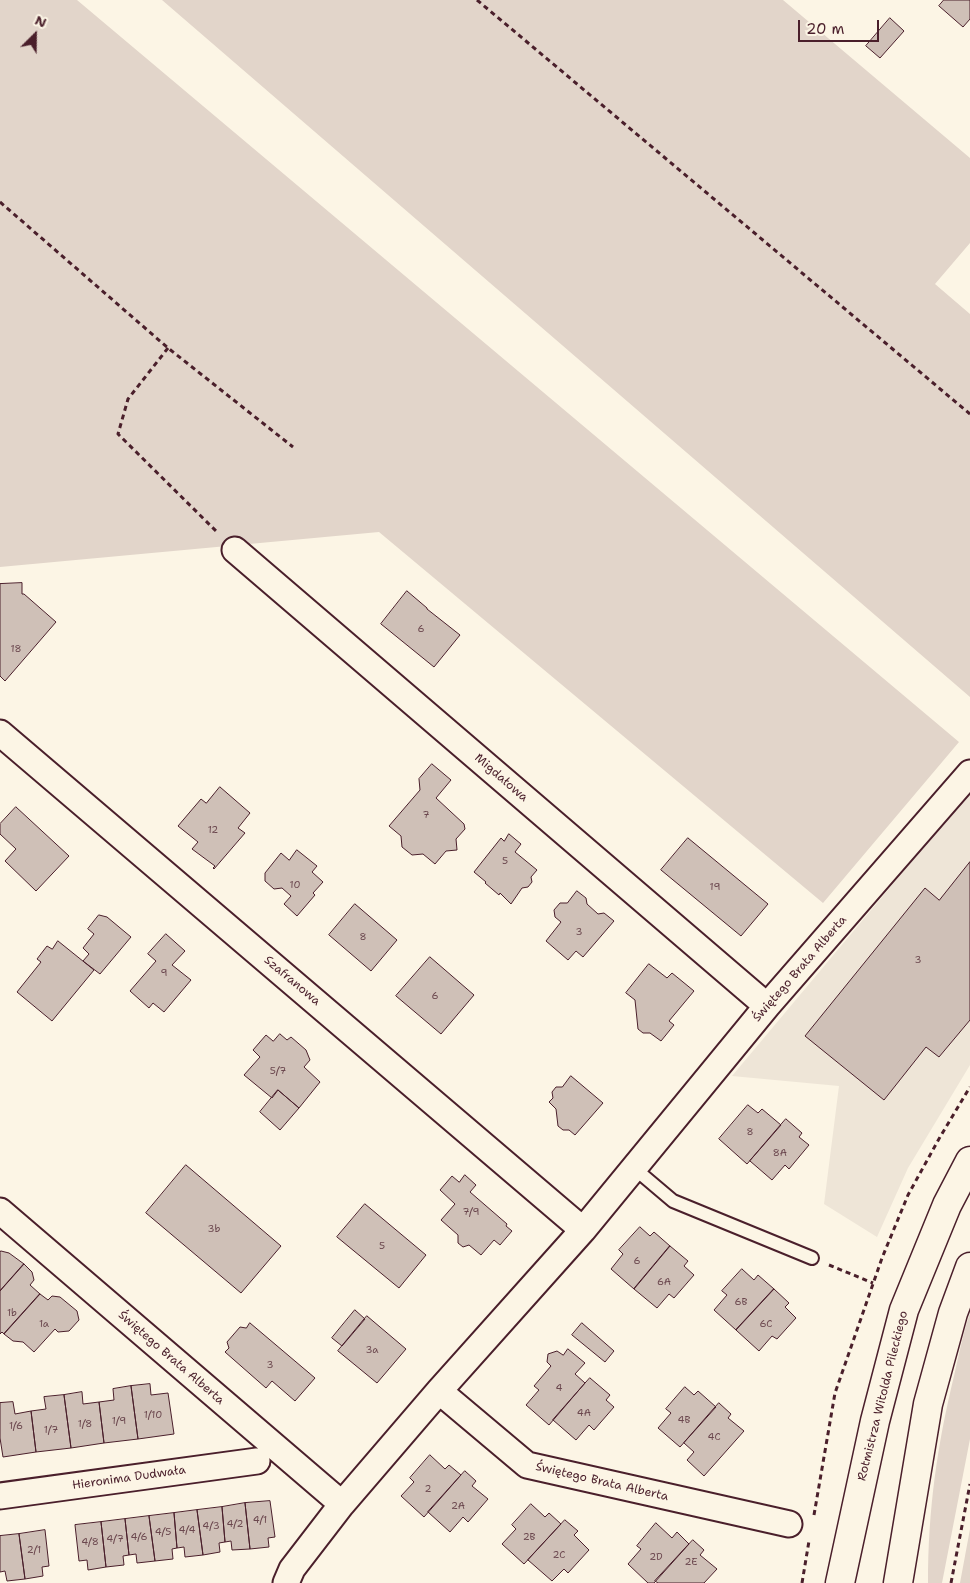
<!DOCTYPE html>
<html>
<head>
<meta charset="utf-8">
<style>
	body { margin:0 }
	#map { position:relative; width:970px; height:1583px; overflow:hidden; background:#fcf5e5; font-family:"Shantell Sans",sans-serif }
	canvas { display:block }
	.north { position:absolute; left:10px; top:10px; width:50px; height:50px; -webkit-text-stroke:4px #fcf5e5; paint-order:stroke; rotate:23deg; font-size:14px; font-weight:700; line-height:20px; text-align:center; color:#4a1f2b }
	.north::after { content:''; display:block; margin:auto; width:18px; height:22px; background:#4a1f2b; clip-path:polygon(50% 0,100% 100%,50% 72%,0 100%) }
	.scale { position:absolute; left:798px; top:20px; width:81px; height:22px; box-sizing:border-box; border:2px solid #4a1f2b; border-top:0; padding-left:6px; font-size:15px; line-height:18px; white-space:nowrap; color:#4a1f2b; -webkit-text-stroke:4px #fcf5e5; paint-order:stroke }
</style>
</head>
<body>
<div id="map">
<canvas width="970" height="1583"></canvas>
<div class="north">N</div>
<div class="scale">20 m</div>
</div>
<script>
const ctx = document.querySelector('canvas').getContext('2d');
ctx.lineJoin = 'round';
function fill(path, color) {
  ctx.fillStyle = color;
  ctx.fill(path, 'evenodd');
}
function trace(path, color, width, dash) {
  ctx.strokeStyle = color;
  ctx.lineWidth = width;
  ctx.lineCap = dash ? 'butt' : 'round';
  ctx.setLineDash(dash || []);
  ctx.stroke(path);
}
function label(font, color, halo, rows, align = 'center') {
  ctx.font = font + ' "Shantell Sans",sans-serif';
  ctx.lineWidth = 4;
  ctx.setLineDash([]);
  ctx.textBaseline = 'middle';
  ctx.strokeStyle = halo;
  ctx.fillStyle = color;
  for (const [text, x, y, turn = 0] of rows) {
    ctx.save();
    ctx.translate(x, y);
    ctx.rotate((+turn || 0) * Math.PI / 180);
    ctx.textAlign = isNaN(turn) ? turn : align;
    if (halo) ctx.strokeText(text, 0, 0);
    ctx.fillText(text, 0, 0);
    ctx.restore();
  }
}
const built = new Path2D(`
	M970 792V1065L908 1168 877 1237 824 1204 839 1086 732 1076Z`);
const green = new Path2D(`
	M0 0H77L959 742 823 903 379 532 0 567Z
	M162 0H783L970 158V243L935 284 970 314V697Z
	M970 1313V1439L942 1583H928C928 1510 937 1446 954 1376 959 1355 963 1333 970 1313Z
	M970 1529V1583H960Z`);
const building = new Path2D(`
	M944 0H970V19L963 27 939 6Z
	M890 18 904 31 880 58 866 46Z
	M22 583V594H24L56 622 5 681 0 676V584Z
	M407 591 427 608V609L460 635 434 667 381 624Z
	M432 764 451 780 436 798 464 824 465 829 456 839 457 850 446 851 435 864 423 854 412 855 402 847 401 836 389 826 420 790 419 779Z
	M220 787 250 813 238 828 245 833 214 869 213 868 215 866 192 849 198 842 178 826 201 799 206 803Z
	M16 807 69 856 36 891 5 861 16 849 0 834V824Z
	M509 834 521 844 515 852 537 870 531 877 532 882 528 887 522 888 511 904 500 893 499 895 485 883 486 882 474 872 501 838 504 841Z
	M688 838 768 904 741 936 661 870Z
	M297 850 317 866 312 872 323 882 313 893 315 895 297 916 284 904 291 896 282 888 274 889 265 881V873L281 853 289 860Z
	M970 862V1020L939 1057 926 1047 884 1100 805 1036 925 888 939 900Z
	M577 891 586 898 587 904 598 914 604 913 614 921 583 957 576 951 568 960 546 941 561 922 555 917 554 910 560 903H567Z
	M355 904 397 940 371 971 329 935Z
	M99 915 107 917 131 937 100 974 83 961 89 954 83 948 94 934 88 929Z
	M166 934 185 951 172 965 191 980 164 1012 153 1003 149 1008 130 991 156 961 148 954Z
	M58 941 94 970 52 1021 17 992 41 962 37 959 47 946 52 949Z
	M430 957 474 995 441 1034 396 996Z
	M649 964 667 978 672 973 694 991 669 1021 674 1025 661 1041 650 1033H643L638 1029 635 1000 626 993Z
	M280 1034 287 1040 291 1037 306 1050 310 1060 304 1067 320 1082 299 1108 278 1090 272 1098 244 1075 260 1057 253 1050 266 1035 273 1041Z
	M571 1076 603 1103 575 1135 569 1130H563L558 1126 556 1109 549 1102 553 1098 552 1092 556 1087H562Z
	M278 1090 299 1108 280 1130 260 1112Z
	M748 1105 758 1113 762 1109 781 1125 747 1164 719 1139Z
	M786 1119 802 1133 799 1137 809 1145 789 1169 785 1165 772 1180 750 1161Z
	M186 1165 281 1246 241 1293 146 1213Z
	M465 1175 476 1185 470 1192 507 1224 506 1226 512 1231 500 1245 494 1240 481 1255 469 1245 463 1247 458 1243V1235L441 1220 455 1204 440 1190 452 1176 459 1182Z
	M365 1204 426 1255 399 1288 337 1237Z
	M640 1227 650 1236 654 1232 670 1246 634 1289 611 1269 623 1254 619 1250Z
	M670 1246 688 1261 684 1266 694 1275 674 1298 669 1294 657 1308 634 1289Z
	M1 1251 9 1253 24 1264 0 1291V1253Z
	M24 1264 32 1272 34 1280 30 1285 40 1294 4 1334 2 1332 0 1334V1291Z
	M742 1269 754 1280 758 1275 774 1289 736 1330 714 1310 727 1295 722 1291Z
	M774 1289 789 1303 785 1307 796 1318 777 1339 772 1336 759 1351 736 1330Z
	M40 1294 48 1300 52 1296 60 1297 77 1311 79 1320 69 1331 58 1332 55 1329 34 1352 23 1342 13 1341 4 1334Z
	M355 1310 365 1319 342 1346 332 1338Z
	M367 1316 406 1349 377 1383 338 1351Z
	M250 1323 315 1378 295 1401 272 1381 266 1388 225 1352 229 1348 227 1342 240 1327 246 1328Z
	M582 1323 614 1351 605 1362 572 1335Z
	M568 1349 585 1363 575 1374 585 1383 549 1425 526 1405 539 1390 534 1386 551 1366 547 1362 548 1354 557 1351 563 1355Z
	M590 1378 610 1395 606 1400 614 1407 594 1430 589 1425 576 1440 553 1420Z
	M150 1384 151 1395 168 1393 174 1434 138 1439 131 1386Z
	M131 1386 138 1439 104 1443 99 1402 114 1400 113 1389Z
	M685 1387 694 1395 698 1391 716 1407 680 1447 658 1428 671 1413 666 1409Z
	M82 1392 83 1404 99 1402 104 1443 71 1448 64 1395Z
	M64 1395 71 1448 36 1452 31 1411 46 1409 44 1397Z
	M13 1402 15 1414 31 1411 36 1452 3 1457 0 1438V1403Z
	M719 1403 731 1414 728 1418 744 1431 704 1476 687 1460 694 1452 684 1443Z
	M430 1455 445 1469 449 1465 461 1475 424 1517 401 1496 414 1482 410 1478Z
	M465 1471 476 1481 472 1486 488 1499 468 1522 463 1517 450 1532 428 1512Z
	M270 1501 275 1537 268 1538 269 1547 250 1549 245 1503Z
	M245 1503 250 1549 232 1550 231 1541 225 1542 222 1507Z
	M531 1504 545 1517 549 1513 561 1524 524 1564 502 1544 516 1529 512 1525Z
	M222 1507 225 1542 219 1543 220 1552 203 1555 197 1510Z
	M197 1510 203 1555 185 1557 184 1547 177 1548 174 1513Z
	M174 1513 177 1548 172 1549 173 1559 155 1561 149 1516Z
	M149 1516 155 1561 137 1563 136 1554 129 1555 125 1519Z
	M125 1519 129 1555 123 1556 124 1565 106 1567 101 1522Z
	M565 1520 578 1531 574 1535 589 1550 568 1573 564 1569 552 1581 528 1560Z
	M101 1522 106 1567 88 1570 87 1560 79 1561 75 1525Z
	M656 1523 672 1538 677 1532 689 1544 654 1583H648L628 1564 641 1549 637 1546Z
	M45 1530 49 1566 42 1567 43 1576 25 1579 19 1534Z
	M19 1534 25 1579 7 1581 5 1571 0 1572V1536Z
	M693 1540 704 1550 700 1555 717 1569 704 1583H658L655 1581Z`);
const path = new Path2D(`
	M477 0 970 414
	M0 202 168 348 293 447
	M168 348 128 399 118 434 217 532
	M829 1265 873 1283
	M814 1515 835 1393 882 1258 908 1195 940 1137 970 1087
	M802 1583 809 1541
	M951 1583 970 1484`);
const service = new Path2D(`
	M634 1168 673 1201 812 1258`);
const minor = new Path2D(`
	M235 550 767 1006
	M0 733 583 1230
	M0 1211 342 1504
	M439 1391 527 1465 789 1524
	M0 1496 257 1461
	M286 1583 292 1569 342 1504 439 1391 583 1230 767 1006 970 773`);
const secondary = new Path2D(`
	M840 1583 875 1421 904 1310 947 1205 970 1161
	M898 1583 928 1404 953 1313 970 1267`);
const numberNames = [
	["6",421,629],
	["18",16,649],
	["7",426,815],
	["12",213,830],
	["5",505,861],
	["10",295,885],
	["19",715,887],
	["3",579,932],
	["8",363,937],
	["3",918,960],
	["9",164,973],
	["6",435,996],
	["5/7",278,1071],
	["8",750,1132],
	["8A",780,1153],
	["7/9",471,1212],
	["3b",214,1229],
	["5",382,1246],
	["6",637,1261],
	["6A",664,1282],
	["6B",741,1302],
	["1b",12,1313],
	["1a",44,1324],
	["6C",766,1324],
	["3a",372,1350],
	["3",270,1365],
	["4",559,1388],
	["4A",584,1413],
	["1/10",153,1415],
	["4B",684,1420],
	["1/9",119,1421],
	["1/8",85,1424],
	["1/6",16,1426],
	["1/7",51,1430],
	["4C",714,1437],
	["2",428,1489],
	["2A",458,1506],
	["4/1",260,1520],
	["4/2",235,1524],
	["4/3",211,1526],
	["4/4",187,1530],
	["4/5",163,1532],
	["4/6",139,1537],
	["2B",529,1537],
	["4/7",115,1539],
	["4/8",90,1542],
	["2/1",34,1550],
	["2C",559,1555],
	["2D",656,1557],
	["2E",691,1562]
];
const streetNames = [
	["Migdałowa",501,778,41],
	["Świętego Brata Alberta",800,969,-49],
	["Szafranowa",292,981,40],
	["Świętego Brata Alberta",171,1358,41],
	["Rotmistrza Witolda Pileckiego",883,1396,-76],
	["Hieronima Dudwała",129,1478,-8],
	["Świętego Brata Alberta",602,1482,13]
];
fill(built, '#eee5d7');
fill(green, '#e2d5ca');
fill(building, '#cfc0b7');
trace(building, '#4a1f2b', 1);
trace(service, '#4a1f2b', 16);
trace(minor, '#4a1f2b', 29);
trace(secondary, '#4a1f2b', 31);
trace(path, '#4a1f2b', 3, [5, 4]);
trace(service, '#fcf5e5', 12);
trace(minor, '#fcf5e5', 25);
trace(secondary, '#fcf5e5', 28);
label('10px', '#6b474e', null, numberNames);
label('12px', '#4a1f2b', '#fcf5e5', streetNames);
</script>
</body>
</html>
